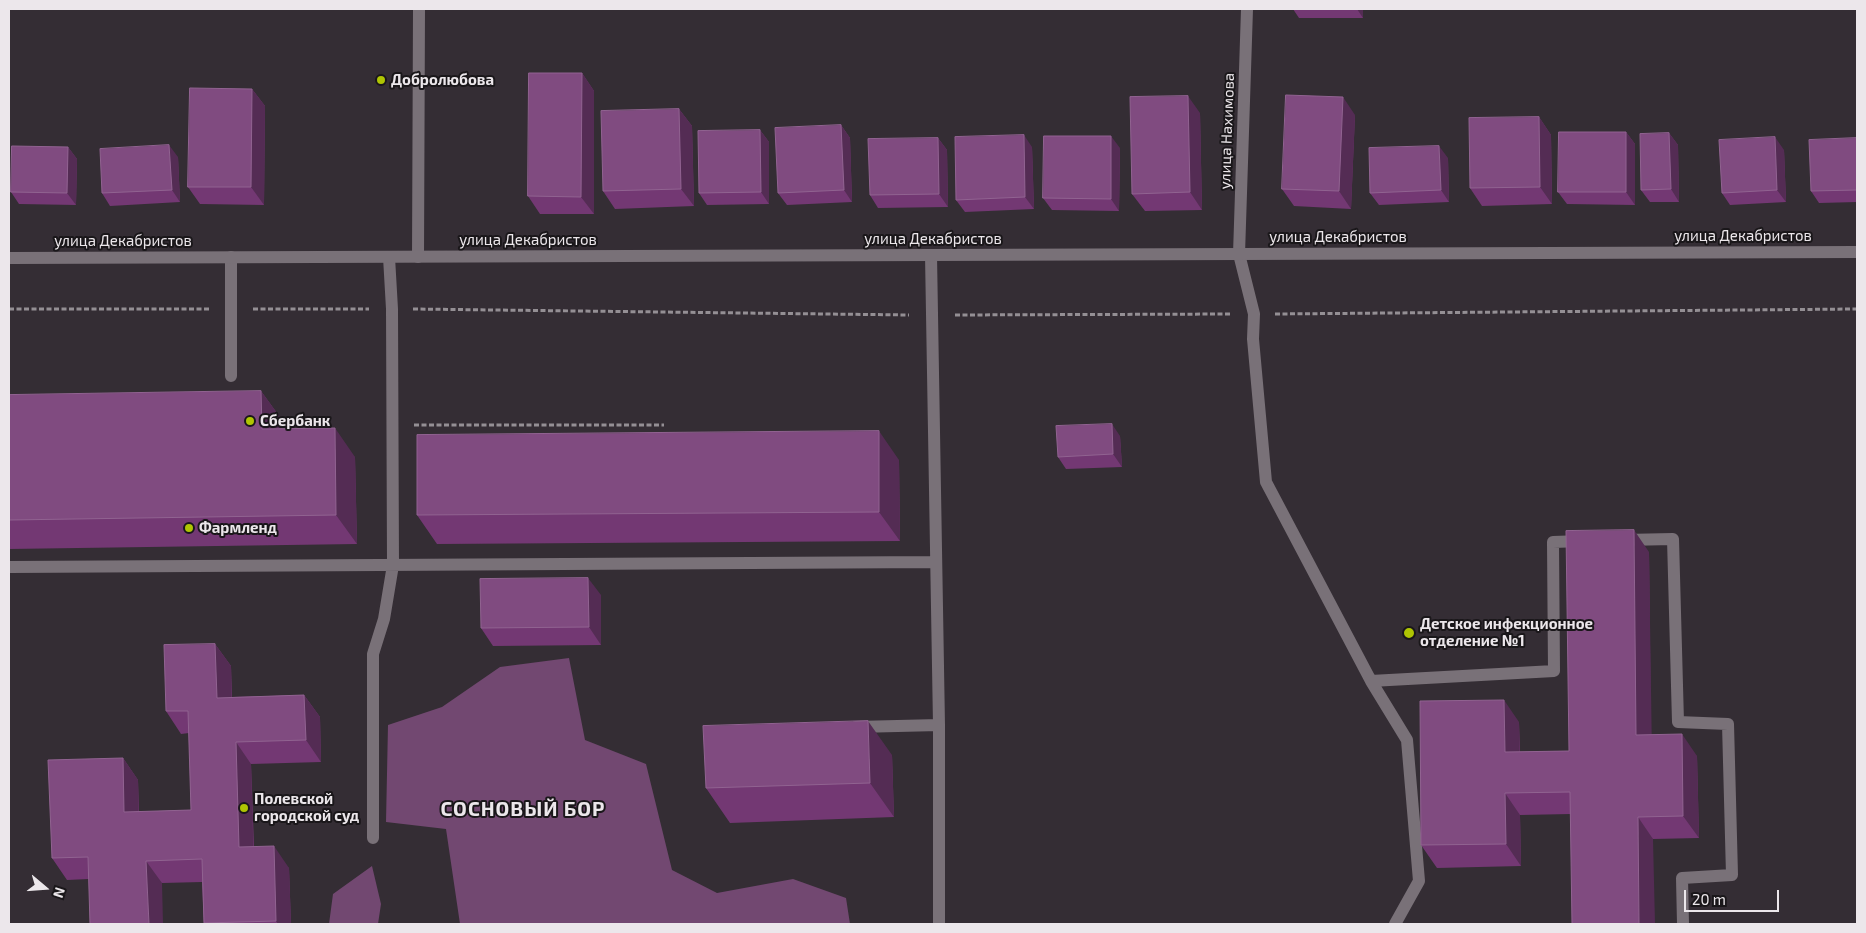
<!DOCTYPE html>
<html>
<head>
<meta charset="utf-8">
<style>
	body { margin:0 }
	#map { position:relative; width:1866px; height:933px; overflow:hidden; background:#342d34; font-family:"Exo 2",sans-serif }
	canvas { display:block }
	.frame { position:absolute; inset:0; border:10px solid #ece7eb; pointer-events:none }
	.north { position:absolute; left:20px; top:863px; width:50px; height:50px; -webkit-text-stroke:4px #1a171a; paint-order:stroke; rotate:108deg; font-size:14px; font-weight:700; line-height:20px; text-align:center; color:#ece7eb }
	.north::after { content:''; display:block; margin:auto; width:18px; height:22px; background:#ece7eb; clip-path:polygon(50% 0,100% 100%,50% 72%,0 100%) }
	.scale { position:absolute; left:1684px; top:890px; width:95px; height:22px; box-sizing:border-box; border:2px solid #ece7eb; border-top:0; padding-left:6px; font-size:15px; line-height:18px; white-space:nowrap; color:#ece7eb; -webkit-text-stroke:4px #1a171a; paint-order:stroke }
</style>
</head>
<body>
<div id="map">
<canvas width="1866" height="933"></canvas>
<div class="frame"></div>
<div class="north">N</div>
<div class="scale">20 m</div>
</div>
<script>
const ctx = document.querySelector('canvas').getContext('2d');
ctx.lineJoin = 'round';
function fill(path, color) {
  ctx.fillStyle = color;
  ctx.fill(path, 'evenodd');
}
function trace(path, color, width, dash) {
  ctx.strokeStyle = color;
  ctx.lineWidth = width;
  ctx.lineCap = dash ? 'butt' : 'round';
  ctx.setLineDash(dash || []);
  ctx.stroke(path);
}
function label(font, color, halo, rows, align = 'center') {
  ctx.font = font + ' "Exo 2",sans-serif';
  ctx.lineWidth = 4;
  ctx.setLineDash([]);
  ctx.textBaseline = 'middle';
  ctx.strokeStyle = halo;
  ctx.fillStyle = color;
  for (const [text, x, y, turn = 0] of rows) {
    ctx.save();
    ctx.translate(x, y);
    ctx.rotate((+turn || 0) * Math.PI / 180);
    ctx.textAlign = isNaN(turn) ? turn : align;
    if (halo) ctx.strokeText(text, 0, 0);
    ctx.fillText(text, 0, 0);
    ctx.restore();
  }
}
const green = new Path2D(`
	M569 658 585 740 646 764 672 870 717 893 793 879 846 898 850 924H460L446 829 386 822 388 725 442 707 500 667Z
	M372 866 381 904 378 924H329L333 894Z`);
const path = new Path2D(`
	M9 309H209
	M253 309H369
	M413 309 909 315
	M1275 314 1857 309
	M955 315 1232 314
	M414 425H664`);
const lane = new Path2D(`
	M1239 254 1254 314 1253 339 1266 482 1371 681 1407 740 1419 881 1395 924
	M931 255 939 725V924
	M231 257V376
	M1624 540 1673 539 1678 722 1728 724 1732 875 1682 878 1683 924
	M9 567 936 562
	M1371 681 1554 671 1553 542 1582 541
	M856 727 939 725
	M373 838V654L384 619 393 565 392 309 389 257`);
const street = new Path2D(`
	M1239 254 1247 9
	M418 257 419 9`);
const secondary = new Path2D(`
	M9 258 1857 252`);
const wall = new Path2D(`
	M1293 9H1363V18H1299Z
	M582 73 594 91V214H540L528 196Z
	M252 89 265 106 264 205 200 204 188 187Z
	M679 109 692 126 694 206 615 209 603 191Z
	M1200 113 1202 210 1145 211 1132 194Z
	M1355 115 1351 209 1294 206 1282 189Z
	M1539 117 1551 135 1552 204 1482 206 1470 188Z
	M841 125 850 138 852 202 787 205 778 193Z
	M760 130 769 142V204L707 205 699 193Z
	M1626 132 1635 144V205L1567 204 1558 192Z
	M1669 133 1678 145 1679 202H1650L1641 190Z
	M938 138 947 150 948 207 878 208 870 195Z
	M1857 138V202L1819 203 1811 191Z
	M68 147 77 159 76 205 19 204 11 192Z
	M1032 147 1034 209 965 212 956 200Z
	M1120 148 1119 211 1052 210 1043 198Z
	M1784 150 1786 202 1730 205 1722 193Z
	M178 157 180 202 110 206 102 193Z
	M1448 158 1449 202 1379 205 1370 193Z
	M261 391 282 420V429L355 457 357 544 9 549V395Z
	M1120 436 1122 467 1066 469 1058 457Z
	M899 460 900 541 437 544 417 515Z
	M1649 552 1651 735 1697 756 1699 838 1653 839 1571 814 1520 815 1521 866 1437 868 1421 845 1519 722 1520 752 1569 751Z
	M601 595V645L493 646 481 628Z
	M215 644 231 666 232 697 304 695 320 717 321 762 251 764 254 847 289 868 291 924H204L202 882 162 883 89 879 67 880 52 858 123 758 138 780 139 812 191 810 189 733 181 734 166 711Z
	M892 755 894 817 730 823 706 788Z`);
const shadedWall = new Path2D(`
	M1357 9H1363V18Z
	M582 73 594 91V214L581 197Z
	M252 89 265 106 264 205 251 187Z
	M1188 96 1200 113 1202 210 1190 192Z
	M1343 97 1355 115 1351 209 1339 191Z
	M679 109 692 126 694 206 681 189Z
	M1539 117 1551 135 1552 204 1540 187Z
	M841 125 850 138 852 202 844 190Z
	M760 130 769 142V204L761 192Z
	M1626 132 1635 144V205L1626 192Z
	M1669 133 1678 145 1679 202 1671 189Z
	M1024 135 1032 147 1034 209 1025 197Z
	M1111 136 1120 148 1119 211 1111 199Z
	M1775 137 1784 150 1786 202 1777 190Z
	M938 138 947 150 948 207 939 194Z
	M169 145 178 157 180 202 172 190Z
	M1439 146 1448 158 1449 202 1441 190Z
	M68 147 77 159 76 205 67 193Z
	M261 391 282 420V458L262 429Z
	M1112 424 1120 436 1122 467 1113 454Z
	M335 428 355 457 357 544 336 515Z
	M879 431 899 460 900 541 879 512Z
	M1634 530 1649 552 1652 757 1636 735Z
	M588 578 601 595V645L589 627Z
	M215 644 231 666 232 720 217 698Z
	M304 695 320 717 321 762 306 740Z
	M1504 700 1519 722 1520 775 1505 752Z
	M868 721 892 755 894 817 870 783Z
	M1682 734 1697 756 1699 838 1683 816Z
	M236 742 251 764 254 869 239 847Z
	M123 758 138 780 139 834 124 812Z
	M1505 793 1520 815 1521 866 1506 844Z
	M1638 817 1653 839 1655 924H1639Z
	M274 846 289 868 291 924H278L276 921Z
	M146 861 162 883 163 924H149Z`);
const building = new Path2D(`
	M529 73H582L581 197 528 196Z
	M190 88 252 89 251 187H188Z
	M1286 95 1343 97 1339 191 1282 189Z
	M1188 96 1190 192 1132 194 1130 97Z
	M679 109 681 189 603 191 601 111Z
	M1539 117 1540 187 1470 188 1469 118Z
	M841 125 844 190 778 193 775 128Z
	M760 130 761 192 699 193 698 131Z
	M1559 132H1626V192H1558Z
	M1669 133 1671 189 1641 190 1640 134Z
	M1024 135 1025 197 956 200 955 137Z
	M1044 136H1111V199L1043 198Z
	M1775 137 1777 190 1722 193 1719 140Z
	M938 138 939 194 870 195 868 139Z
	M1857 138V190L1811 191 1809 140Z
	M169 145 172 190 102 193 100 149Z
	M12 146 68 147 67 193 11 192Z
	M1439 146 1441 190 1370 193 1369 148Z
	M261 391 262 429 335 428 336 515 9 520V395Z
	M1112 424 1113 454 1058 457 1056 426Z
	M879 431V512L417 515V435Z
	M1634 530 1636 735 1682 734 1683 816 1638 817 1639 924H1572L1570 792 1505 793 1506 844 1421 845 1420 701 1504 700 1505 752 1569 751 1566 531Z
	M588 578 589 627 481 628 480 579Z
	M215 644 217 698 304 695 306 740 236 742 239 847 274 846 276 921 204 923 202 859 146 861 149 924H90L88 857 52 858 48 760 123 758 124 812 191 810 188 711H166L164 645Z
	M868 721 870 783 706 788 703 726Z`);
const markers = [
	[381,80,5,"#afc503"],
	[250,421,5,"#afc503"],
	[189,528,5,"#afc503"],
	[1409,633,6,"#afc503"],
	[244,808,5,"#afc503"]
];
const poiNames = [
	["Добролюбова",391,80],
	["Сбербанк",260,421],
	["Фармленд",199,528],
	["Детское инфекционное",1420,624],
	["отделение №1",1420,641],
	["Полевской",254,799],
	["городской суд",254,816]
];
const streetNames = [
	["улица Нахимова",1227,131,-88],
	["улица Декабристов",1743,236],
	["улица Декабристов",1338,237],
	["улица Декабристов",933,239],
	["улица Декабристов",528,240],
	["улица Декабристов",123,241]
];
const districtNames = [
	["СОСНОВЫЙ БОР",523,809]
];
fill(green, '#724871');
trace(path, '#948f94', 3, [5, 2.5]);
trace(lane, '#797178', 12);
trace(street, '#797178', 12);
trace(secondary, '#797178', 12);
fill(wall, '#733873');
fill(shadedWall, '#542c54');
fill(building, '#804b80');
trace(building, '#916391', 1);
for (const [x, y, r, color] of markers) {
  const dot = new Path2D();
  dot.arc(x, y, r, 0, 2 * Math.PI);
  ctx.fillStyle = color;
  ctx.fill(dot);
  trace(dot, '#1a171a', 2);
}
label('bold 15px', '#ece7eb', '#1a171a', poiNames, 'left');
label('15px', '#ece7eb', '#1a171a', streetNames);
ctx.letterSpacing = '1px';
label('bold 20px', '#ece7eb', '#1a171a', districtNames);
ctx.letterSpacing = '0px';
</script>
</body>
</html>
